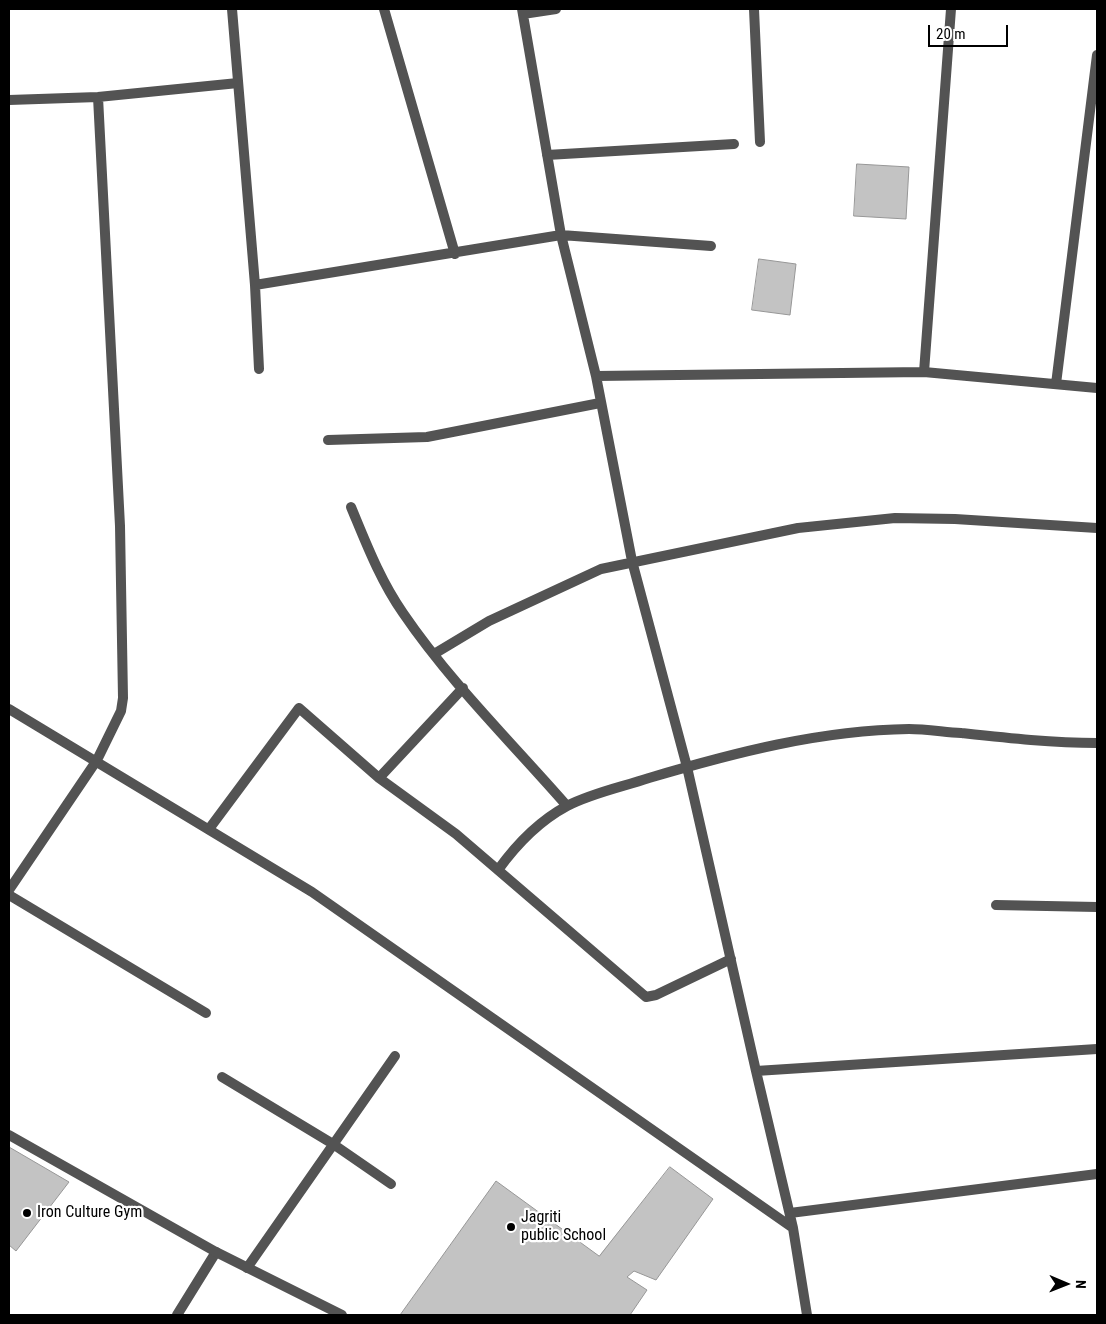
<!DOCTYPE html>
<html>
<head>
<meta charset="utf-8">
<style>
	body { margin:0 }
	#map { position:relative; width:1106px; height:1324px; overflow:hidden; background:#fff; font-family:"Roboto Condensed",sans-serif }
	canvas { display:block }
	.frame { position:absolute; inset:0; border:10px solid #000; pointer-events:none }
	.north { position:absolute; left:1041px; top:1259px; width:50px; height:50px; -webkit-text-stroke:4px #fff; paint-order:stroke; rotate:91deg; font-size:14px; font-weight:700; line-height:20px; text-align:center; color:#000 }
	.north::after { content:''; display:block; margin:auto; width:18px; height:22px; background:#000; clip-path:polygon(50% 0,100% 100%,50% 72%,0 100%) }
	.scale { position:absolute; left:928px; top:25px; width:80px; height:22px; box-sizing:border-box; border:2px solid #000; border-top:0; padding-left:6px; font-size:15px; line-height:18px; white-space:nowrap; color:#000; -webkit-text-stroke:4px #fff; paint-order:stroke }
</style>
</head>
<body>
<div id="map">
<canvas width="1106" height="1324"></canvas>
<div class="frame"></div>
<div class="north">N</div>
<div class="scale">20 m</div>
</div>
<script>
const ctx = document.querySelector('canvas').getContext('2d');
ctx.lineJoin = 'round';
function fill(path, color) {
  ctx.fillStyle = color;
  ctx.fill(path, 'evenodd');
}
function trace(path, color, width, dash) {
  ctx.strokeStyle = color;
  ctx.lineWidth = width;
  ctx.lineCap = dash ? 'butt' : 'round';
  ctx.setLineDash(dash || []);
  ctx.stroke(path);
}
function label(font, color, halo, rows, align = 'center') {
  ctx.font = font + ' "Roboto Condensed",sans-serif';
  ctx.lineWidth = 4.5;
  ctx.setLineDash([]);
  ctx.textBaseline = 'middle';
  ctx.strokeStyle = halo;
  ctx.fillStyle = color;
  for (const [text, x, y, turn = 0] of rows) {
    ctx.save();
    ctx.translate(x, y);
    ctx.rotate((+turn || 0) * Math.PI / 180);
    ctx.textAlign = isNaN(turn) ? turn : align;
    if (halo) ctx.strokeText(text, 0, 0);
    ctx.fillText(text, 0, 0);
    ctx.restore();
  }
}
const building = new Path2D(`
	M857 164 909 167 906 219 854 216Z
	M759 259 796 264 790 315 752 310Z
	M9 1147 69 1182 16 1251 9 1245Z
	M670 1167 713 1199 656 1280 634 1271 627 1277 647 1290 630 1315H400L496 1181 599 1256Z`);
const minor = new Path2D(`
	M232 9 255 285 259 369
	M384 9 455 254
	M522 9 561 235 596 376 632 561 687 767 756 1071 793 1228 807 1315
	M754 9 760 142
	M523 14 556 9
	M9 100 98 97 238 83
	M547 155 734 144
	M255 285 561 235 711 246
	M924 372 951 9
	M596 376 924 372 1097 388
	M1056 384 1097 55
	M328 440 427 437 600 403
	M351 507C366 543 380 580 403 613 450 682 512 743 567 806
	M434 654 489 621 601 569 798 528 895 518 955 519 1097 528
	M9 709 312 892 793 1228
	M379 778 463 688
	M209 829 299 708 379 778 456 834 646 997 656 995 731 959
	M498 870C516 845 539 821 567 806 592 793 622 787 649 778 733 753 821 730 909 729 926 729 944 732 961 733 1007 738 1052 743 1097 743
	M9 890 97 760 121 711 123 698 120 526 98 97
	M9 895 206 1013
	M996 905 1097 907
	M756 1071 1097 1049
	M222 1077 333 1144 391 1184
	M790 1213 1097 1174
	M247 1268 395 1056
	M177 1315 216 1252`);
const tertiary = new Path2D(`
	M9 1135 216 1252 342 1315`);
const markers = [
	[27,1213,5,"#000"],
	[511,1227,5,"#000"]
];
const poiNames = [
	["Iron Culture Gym",37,1213],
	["Jagriti",521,1218],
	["public School",521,1236]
];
fill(building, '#c3c3c3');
trace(building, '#979797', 1);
trace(minor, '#535353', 10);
trace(tertiary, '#535353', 10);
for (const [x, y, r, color] of markers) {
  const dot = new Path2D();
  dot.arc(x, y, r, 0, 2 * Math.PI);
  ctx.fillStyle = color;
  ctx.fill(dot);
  trace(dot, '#fff', 2);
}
label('16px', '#000', '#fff', poiNames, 'left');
</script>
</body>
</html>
